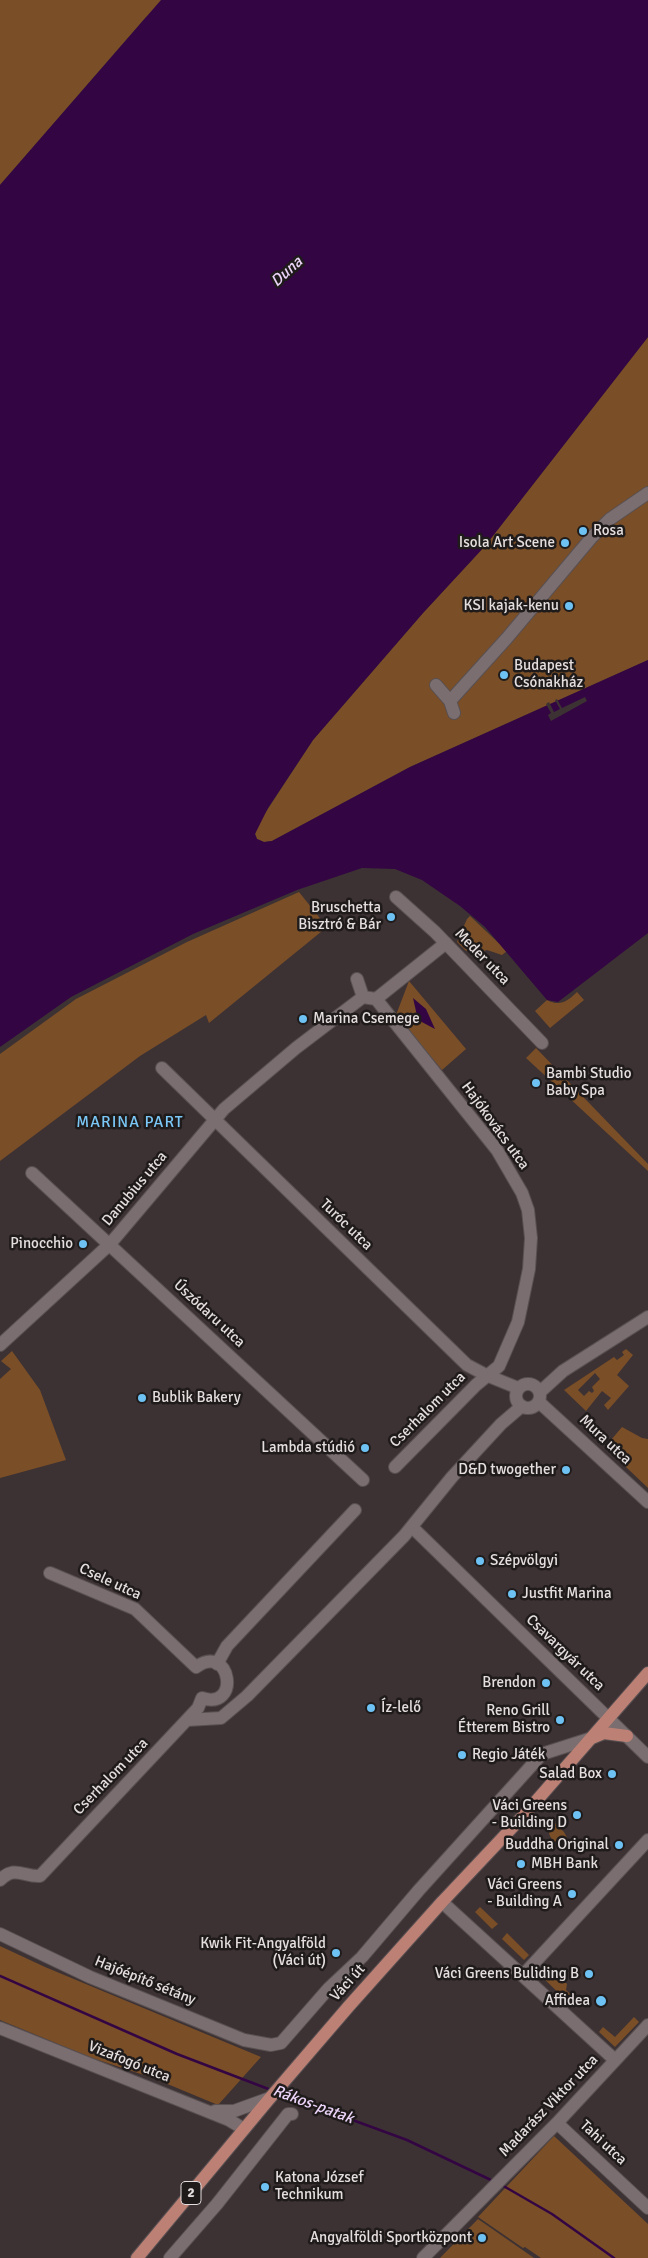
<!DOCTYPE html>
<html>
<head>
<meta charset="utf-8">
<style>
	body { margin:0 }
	canvas { display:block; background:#3c3133 }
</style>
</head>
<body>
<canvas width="648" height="2258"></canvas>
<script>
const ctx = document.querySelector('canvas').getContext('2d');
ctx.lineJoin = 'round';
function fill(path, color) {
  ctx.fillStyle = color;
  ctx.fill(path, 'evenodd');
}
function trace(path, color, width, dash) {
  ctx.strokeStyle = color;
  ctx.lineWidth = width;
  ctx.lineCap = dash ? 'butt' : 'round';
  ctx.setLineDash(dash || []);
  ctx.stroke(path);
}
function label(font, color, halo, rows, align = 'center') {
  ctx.font = font + ' Signika,sans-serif';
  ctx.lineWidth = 5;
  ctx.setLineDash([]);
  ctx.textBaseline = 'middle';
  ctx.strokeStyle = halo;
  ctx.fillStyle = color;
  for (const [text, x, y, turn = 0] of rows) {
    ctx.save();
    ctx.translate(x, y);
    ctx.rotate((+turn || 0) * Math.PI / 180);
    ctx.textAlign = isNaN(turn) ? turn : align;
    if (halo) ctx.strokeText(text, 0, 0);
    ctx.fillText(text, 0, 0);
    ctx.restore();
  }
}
const green = new Path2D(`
	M0 0H167L146 17 0 185Z
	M648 337V660L410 767 272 841 264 842 257 839 255 834 258 824 313 740 423 613 485 546Z
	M299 892 327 927 209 1023 206 1015 140 1056 0 1161V1054L76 999 187 942Z
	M470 916 507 951 502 955 487 950 473 954 465 950 457 942 467 919Z
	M409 981 466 1049 442 1070 396 1015Z
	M577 992 584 1000 550 1028 535 1011 547 1000C560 1007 568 1001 577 992Z
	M536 1048 648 1164V1171L526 1058Z
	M626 1349 633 1355 617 1375 629 1386 608 1410 604 1405 611 1398 602 1391 586 1411 564 1390 614 1357 617 1360 624 1355 622 1352ZM595 1373 600 1379 592 1387 594 1391 592 1393 589 1391 584 1396 578 1390Z
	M12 1351 40 1390 66 1460 0 1478V1379L11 1369 1 1361Z
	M622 1427 642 1438 648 1439V1488L605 1447Z
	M552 1820 564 1832 570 1843 561 1845 559 1839 554 1842C547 1833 548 1830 552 1820Z
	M480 1907 498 1924 492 1929 475 1912Z
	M507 1933 529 1955 524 1960 502 1939Z
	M0 1946 45 1967 261 2057 218 2105 153 2078 92 2058 0 2020Z
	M547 1965 567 1984 566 1990 575 1998 570 2004 539 1974Z
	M634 2017 639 2022 615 2047 599 2032 603 2027 615 2037Z
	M554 2136 648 2224V2258H541L525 2247 523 2248 478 2217Z
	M478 2219 534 2258H440Z`);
const water = new Path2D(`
	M161 0H648V337L485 546 423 613 313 740 268 808 255 834 257 839 264 842 272 841 410 767 648 660V933L558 1002 547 1000 485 927 460 906 422 880 395 869 362 868 297 890 193 934 71 997 0 1047V185Z
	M413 998 426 1009 435 1029 418 1020Z`);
const pier = new Path2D(`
	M585 697 587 701 551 721 548 715 551 713 546 704 549 702 554 712 560 709 555 700 557 699 562 708Z`);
const stream = new Path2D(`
	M0 1976 177 2054 271 2090
	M279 2093 407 2140 493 2181
	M500 2184 552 2214 614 2258`);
const minor = new Path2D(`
	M436 685 450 701 507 638 592 537 610 519 648 493
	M450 701 454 713
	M396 897 435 932 542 1043
	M357 979 363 997 376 999 497 1150 522 1193 528 1210 531 1238 529 1269 518 1322 499 1366 476 1385 395 1467
	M376 999 446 943
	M162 1068 467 1365 486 1375 518 1388
	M32 1173 363 1480
	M0 1345 110 1244 224 1109 296 1048 363 997
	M516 1396a12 12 0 1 1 24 0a12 12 0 1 1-24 0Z
	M540 1392 563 1371 648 1317
	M539 1402 648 1502
	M412 1527 648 1757
	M217 1664 227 1646 355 1510
	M187 1720 221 1718 247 1696 404 1536 452 1477 501 1424 522 1406
	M0 1880C15 1865 23 1877 40 1876L198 1708 202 1698C241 1711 231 1642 196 1667L135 1609 50 1573
	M442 1902 615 2060
	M0 1934 90 1977 244 2040 271 2045 281 2043 329 1988 362 1957 419 1890 542 1754 592 1738
	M523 1975 648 1840
	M0 2028 229 2120 244 2129
	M215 2111H234L270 2098
	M557 2123 648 2208
	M170 2258 217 2204 288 2114H292
	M423 2258 557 2123 648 2025`);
const major = new Path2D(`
	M592 1738 604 1733 627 1736
	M137 2258 270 2098 349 2006 442 1902 524 1815 648 1673`);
const markers = [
	[583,531,5,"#6ec2f3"],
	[565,543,5,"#6ec2f3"],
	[569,606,5,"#6ec2f3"],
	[504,675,5,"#6ec2f3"],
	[391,917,5,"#6ec2f3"],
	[303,1019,5,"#6ec2f3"],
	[536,1083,5,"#6ec2f3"],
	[83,1244,5,"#6ec2f3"],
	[142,1398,5,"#6ec2f3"],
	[365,1448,5,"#6ec2f3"],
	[566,1470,5,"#6ec2f3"],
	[480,1561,5,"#6ec2f3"],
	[512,1594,5,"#6ec2f3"],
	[546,1683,5,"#6ec2f3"],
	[371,1708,5,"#6ec2f3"],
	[560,1720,5,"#6ec2f3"],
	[462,1755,5,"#6ec2f3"],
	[612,1774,5,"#6ec2f3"],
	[577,1815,5,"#6ec2f3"],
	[619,1845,5,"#6ec2f3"],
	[521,1864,5,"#6ec2f3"],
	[572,1894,5,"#6ec2f3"],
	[336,1953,5,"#6ec2f3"],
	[589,1974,5,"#6ec2f3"],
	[601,2001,6,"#6ec2f3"],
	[265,2187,5,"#6ec2f3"],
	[482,2238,5,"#6ec2f3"]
];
const shields = [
	[191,2193,20]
];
const shieldNames = [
	["2",191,2193]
];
const poiNames = [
	["Rosa",593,531,"left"],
	["Isola Art Scene",555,543],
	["KSI kajak-kenu",559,606],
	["Budapest",514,666,"left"],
	["Csónakház",514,683,"left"],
	["Bruschetta",381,908],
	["Bisztró & Bár",381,925],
	["Marina Csemege",313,1019,"left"],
	["Bambi Studio",546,1074,"left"],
	["Baby Spa",546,1091,"left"],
	["Pinocchio",73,1244],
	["Bublik Bakery",152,1398,"left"],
	["Lambda stúdió",355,1448],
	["D&D twogether",556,1470],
	["Szépvölgyi",490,1561,"left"],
	["Justfit Marina",522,1594,"left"],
	["Brendon",536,1683],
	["Íz-lelő",381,1708,"left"],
	["Reno Grill",550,1711],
	["Étterem Bistro",550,1728],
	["Regio Játék",472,1755,"left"],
	["Salad Box",602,1774],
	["Váci Greens",567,1806],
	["- Building D",567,1823],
	["Buddha Original",609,1845],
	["MBH Bank",531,1864,"left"],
	["Váci Greens",562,1885],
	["- Building A",562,1902],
	["Kwik Fit-Angyalföld",326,1944],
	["(Váci út)",326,1961],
	["Váci Greens Buliding B",579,1974],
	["Affidea",590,2001],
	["Katona József",275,2178,"left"],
	["Technikum",275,2195,"left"],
	["Angyalföldi Sportközpont",472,2238]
];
const streetNames = [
	["Meder utca",482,957,46],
	["Hajókovács utca",495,1126,54],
	["Danubius utca",135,1189,-50],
	["Turóc utca",346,1225,44],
	["Úszódaru utca",209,1314,43],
	["Cserhalom utca",428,1410,-45],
	["Mura utca",605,1440,43],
	["Csele utca",110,1582,25],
	["Csavargyár utca",565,1653,44],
	["Cserhalom utca",111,1777,-46],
	["Hajóépítő sétány",145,1981,22],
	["Váci út",348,1983,-48],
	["Vizafogó utca",129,2062,22],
	["Madarász Viktor utca",549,2106,-46],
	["Tahi utca",603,2143,43]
];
const waterNames = [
	["Duna",287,272,-42],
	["Rákos-patak",313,2105,20]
];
const neighbourhoodNames = [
	["MARINA PART",130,1123]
];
fill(green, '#7a4e27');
fill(water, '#330543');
fill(pier, '#3c3133');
trace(stream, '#330543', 2.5);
trace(minor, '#595052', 14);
trace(major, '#595052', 14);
trace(minor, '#7a6e70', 12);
trace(major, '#bd8074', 12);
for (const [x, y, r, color] of markers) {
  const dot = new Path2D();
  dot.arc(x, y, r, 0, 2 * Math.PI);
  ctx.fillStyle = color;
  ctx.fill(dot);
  trace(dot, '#1f1b1b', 2);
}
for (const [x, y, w] of shields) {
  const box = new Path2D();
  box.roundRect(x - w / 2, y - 11.5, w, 23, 4);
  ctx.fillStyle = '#1f1b1b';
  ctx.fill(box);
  trace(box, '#e5dedf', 1);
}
label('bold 14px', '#e5dedf', null, shieldNames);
label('15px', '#e5dedf', '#1f1b1b', poiNames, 'right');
label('15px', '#e5dedf', '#1f1b1b', streetNames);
label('italic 16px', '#ecd4f9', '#1f1b1b', waterNames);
ctx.letterSpacing = '1px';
label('16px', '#7bc8f6', '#1f1b1b', neighbourhoodNames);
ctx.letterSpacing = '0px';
</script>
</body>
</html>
